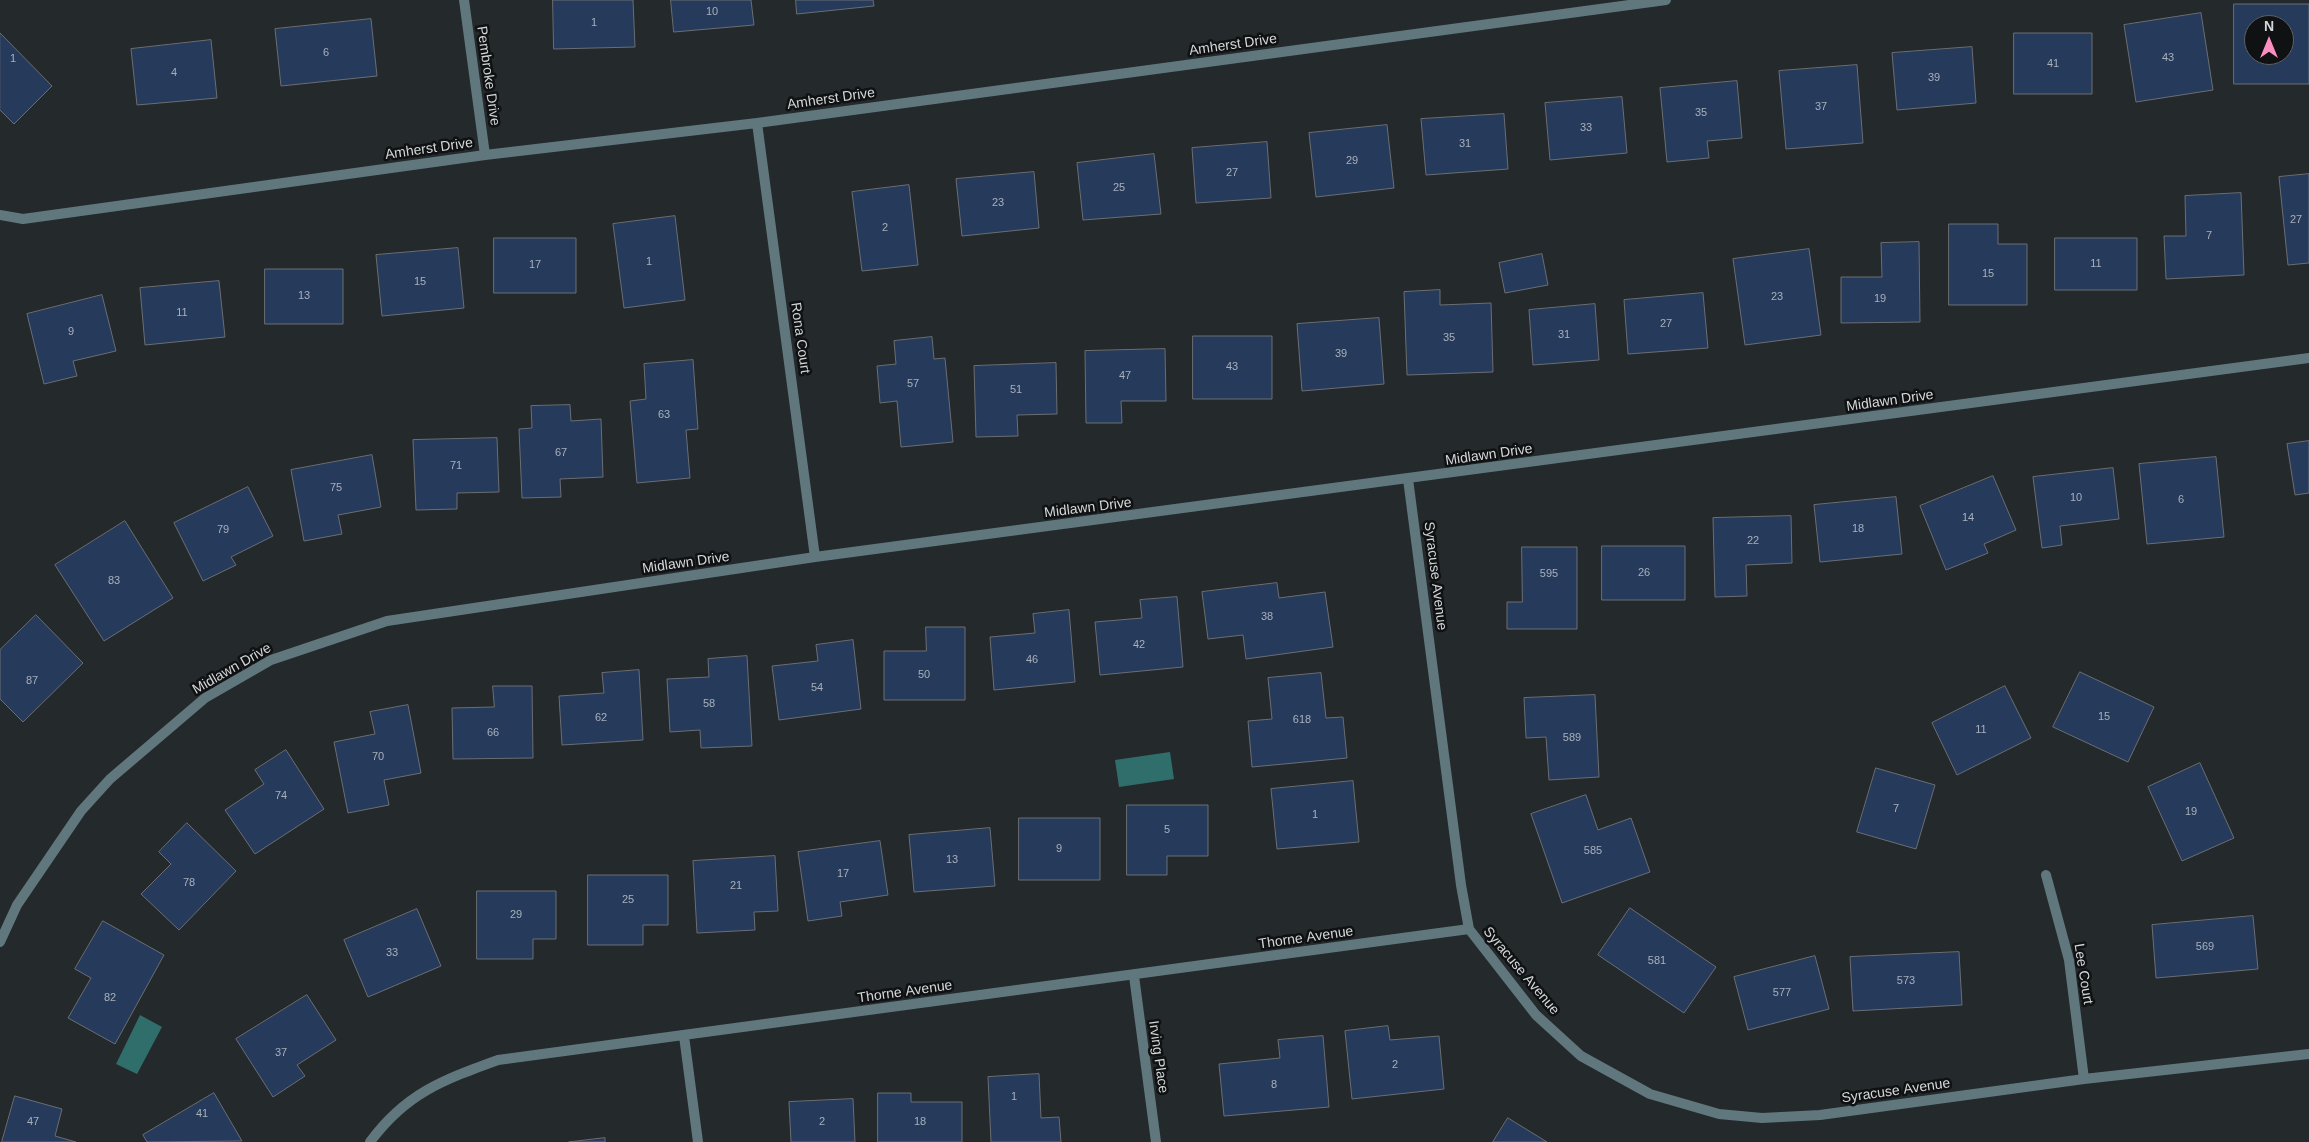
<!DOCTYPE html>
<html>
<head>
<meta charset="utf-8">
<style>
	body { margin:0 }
	#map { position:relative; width:2309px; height:1142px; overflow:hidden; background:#24292c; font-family:Helvetica,sans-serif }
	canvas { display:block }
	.north { position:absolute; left:2244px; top:15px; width:50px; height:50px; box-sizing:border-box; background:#0f1112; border:1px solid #5e6062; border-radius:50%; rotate:0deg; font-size:14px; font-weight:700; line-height:20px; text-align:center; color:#d4d7d9 }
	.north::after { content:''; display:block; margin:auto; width:18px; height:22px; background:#fd8ec0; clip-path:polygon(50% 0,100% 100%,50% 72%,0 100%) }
</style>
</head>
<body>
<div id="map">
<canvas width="2309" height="1142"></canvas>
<div class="north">N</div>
</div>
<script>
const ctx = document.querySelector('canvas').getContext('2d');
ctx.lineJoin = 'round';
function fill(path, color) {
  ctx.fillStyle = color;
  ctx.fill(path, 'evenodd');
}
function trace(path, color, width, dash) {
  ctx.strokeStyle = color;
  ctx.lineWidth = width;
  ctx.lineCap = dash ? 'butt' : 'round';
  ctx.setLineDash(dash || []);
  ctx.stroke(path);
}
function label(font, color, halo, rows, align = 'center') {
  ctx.font = font + ' Helvetica,sans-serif';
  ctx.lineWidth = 5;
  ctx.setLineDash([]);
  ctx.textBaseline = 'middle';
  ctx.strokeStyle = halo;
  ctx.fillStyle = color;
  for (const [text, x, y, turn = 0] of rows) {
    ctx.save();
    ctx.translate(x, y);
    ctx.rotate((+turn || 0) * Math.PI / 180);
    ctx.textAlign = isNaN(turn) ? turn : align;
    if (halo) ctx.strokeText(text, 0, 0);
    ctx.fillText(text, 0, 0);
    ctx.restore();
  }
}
const water = new Path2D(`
	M1170 752 1174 779 1119 787 1115 760Z
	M140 1015 162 1027 137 1074 116 1064Z`);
const building = new Path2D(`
	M553 0H633L635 47 554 49Z
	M671 0H751L754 25 674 32Z
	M796 0H873L874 6 797 14Z
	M2234 4H2309V84H2234ZM2254 25H2284V55H2254Z
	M2201 13 2213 90 2136 102 2124 25Z
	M371 19 377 76 281 86 275 29Z
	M0 33 52 86 14 124 0 110Z
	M2014 33H2092V94H2014Z
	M211 40 217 98 137 105 131 49Z
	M1972 47 1976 103 1897 110 1892 53Z
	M1857 65 1863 143 1786 149 1779 71Z
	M1737 81 1742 138 1707 141 1709 158 1667 162 1660 88Z
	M1622 97 1627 153 1550 160 1545 103Z
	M1504 114 1508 169 1426 175 1421 119Z
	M1387 125 1394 188 1316 197 1309 133Z
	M1267 142 1271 198 1196 203 1192 148Z
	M1154 154 1161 214 1083 220 1077 163Z
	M1034 172 1039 228 962 236 956 179Z
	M2309 174V263L2288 265 2279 177Z
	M909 185 918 265 862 271 852 192Z
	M2241 193 2244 275 2166 279 2164 236H2186L2185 196Z
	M675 216 685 300 624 308 613 224Z
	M1949 224H1998V244H2027V305H1949Z
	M494 238H576V293H494Z
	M2055 238H2137V290H2055Z
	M1919 242 1920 322 1841 323V277H1882L1881 243Z
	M458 248 464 308 382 316 376 255Z
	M1809 249 1821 335 1745 345 1733 259Z
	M1542 254 1548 285 1505 293 1499 263Z
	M265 269H343V324H265Z
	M219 281 225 337 145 345 140 288Z
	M1440 290V305L1491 303 1493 372 1407 375 1404 292Z
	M1703 293 1708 348 1628 354 1624 300Z
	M102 295 116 351 73 361 77 376 44 384 27 314Z
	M1595 304 1599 360 1533 365 1529 310Z
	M1379 318 1384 384 1302 391 1297 324Z
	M1193 336H1272V399H1193Z
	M932 337 934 359 945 358 953 442 901 447 897 401 880 403 877 366 896 364 894 341Z
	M1165 349 1166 401H1121L1122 423H1086L1085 351Z
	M693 360 698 429 686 430 690 478 637 483 630 401 646 399 644 364Z
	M1056 363 1057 414 1017 415 1018 436 976 437 974 366Z
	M570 405 571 421 601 419 603 477 560 479 561 497 522 498 519 429 532 428 531 406Z
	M497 438 499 492 457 493V509L416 510 413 440Z
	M2309 441V493L2295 495 2287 444Z
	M372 455 381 507 338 515 342 534 304 541 291 470Z
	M2216 457 2224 537 2147 544 2139 464Z
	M2113 468 2119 519 2060 526 2062 545 2042 548 2033 477Z
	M1993 476 2016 530 1984 544 1988 553 1946 570 1920 506Z
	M248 487 273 536 231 557 236 565 203 581 174 523Z
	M1896 497 1902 554 1820 562 1814 505Z
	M1791 516 1792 563 1746 565 1747 596 1715 597 1713 518Z
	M125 521 173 598 104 641 55 565Z
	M1602 546H1685V600H1602Z
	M1522 547H1577V629H1507V602H1522Z
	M1277 583 1279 598 1325 592 1333 647 1246 659 1243 635 1208 639 1202 592Z
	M1177 597 1183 667 1100 675 1095 622 1142 618 1140 600Z
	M1069 610 1075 682 994 690 990 637 1035 633 1033 614Z
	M36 615 83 663 23 722 0 699V650Z
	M926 627H965V700H884V651H926Z
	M853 640 861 709 779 720 772 666 818 661 816 645Z
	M747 656 752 746 701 748 700 730 670 732 667 679 709 677 708 659Z
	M639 670 643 740 562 745 559 696 604 693 602 673Z
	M2080 672 2154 707 2128 762 2053 727Z
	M1321 673 1326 718 1343 717 1347 758 1252 767 1248 721 1272 719 1268 678Z
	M493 686H532L533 758 453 759 452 708 494 707Z
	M2005 686 2031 738 1957 775 1932 723Z
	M1595 695 1599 777 1549 780 1546 737 1526 738 1524 698Z
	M408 705 421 773 384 780 389 805 348 813 334 742 375 734 370 712Z
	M286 750 324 809 255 854 225 810 264 784 255 770Z
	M2200 763 2234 838 2182 861 2148 787Z
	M1876 768 1935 785 1916 849 1857 832Z
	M1353 781 1359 842 1277 849 1271 789Z
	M1586 795 1598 830 1631 818 1650 872 1562 903 1531 814Z
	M1127 805H1208V856H1167V875H1127Z
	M1019 818H1100V880H1019Z
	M187 823 236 871 179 930 141 894 171 864 159 852Z
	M990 828 995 886 914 892 909 835Z
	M880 841 888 895 840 902 842 916 808 921 798 852Z
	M775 856 778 911 754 912 755 930 697 933 693 861Z
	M588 875H668V925H643V945H588Z
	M477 891H556V939H533V959H477Z
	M1630 908 1716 967 1684 1013 1598 955Z
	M417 909 441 966 368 997 344 940Z
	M2253 916 2258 969 2156 978 2152 925Z
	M103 921 164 955 115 1044 68 1018 91 978 75 969Z
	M1959 952 1962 1005 1853 1011 1850 957Z
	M1815 956 1829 1009 1748 1030 1734 977Z
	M307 995 336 1040 297 1065 305 1076 273 1097 236 1039Z
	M1388 1026 1390 1040 1439 1036 1444 1089 1352 1099 1345 1031Z
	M1323 1036 1329 1107 1224 1116 1219 1064 1280 1058 1278 1040Z
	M1039 1074 1041 1118 1059 1117 1061 1142H991L988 1077Z
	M214 1093 242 1141 147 1142 143 1135Z
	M878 1093H911V1102H962V1142H878Z
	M15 1096 62 1109 55 1136 76 1142H2Z
	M853 1099 855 1142H791L789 1102Z
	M1508 1118 1547 1142H1493Z
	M605 1138V1142H569Z`);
const minor = new Path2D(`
	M464 0 485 155
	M757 123 815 557
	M0 215 23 219 485 155 757 123 1666 0
	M1408 479 1461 885 1469 929 1536 1015 1581 1056 1650 1094 1719 1114 1762 1118 1820 1115 2084 1079 2309 1054
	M2046 875 2069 960 2084 1079
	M0 942 17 905 81 811 110 779 205 698 271 660 387 621 815 557 2309 358
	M1134 976 1156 1142
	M684 1036 698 1142
	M370 1142C406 1093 443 1080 498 1060L1469 929`);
const numberNames = [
	["10",712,12],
	["1",594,23],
	["6",326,53],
	["43",2168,58],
	["1",13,59],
	["41",2053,64],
	["4",174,73],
	["39",1934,78],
	["37",1821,107],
	["35",1701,113],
	["33",1586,128],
	["31",1465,144],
	["29",1352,161],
	["27",1232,173],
	["25",1119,188],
	["23",998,203],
	["27",2296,220],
	["2",885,228],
	["7",2209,236],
	["1",649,262],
	["11",2096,264],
	["17",535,265],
	["15",1988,274],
	["15",420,282],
	["13",304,296],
	["23",1777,297],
	["19",1880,299],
	["11",182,313],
	["27",1666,324],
	["9",71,332],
	["31",1564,335],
	["35",1449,338],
	["39",1341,354],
	["43",1232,367],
	["47",1125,376],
	["57",913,384],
	["51",1016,390],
	["63",664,415],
	["67",561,453],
	["71",456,466],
	["75",336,488],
	["10",2076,498],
	["6",2181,500],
	["14",1968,518],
	["18",1858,529],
	["79",223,530],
	["22",1753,541],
	["26",1644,573],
	["595",1549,574],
	["83",114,581],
	["38",1267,617],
	["42",1139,645],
	["46",1032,660],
	["50",924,675],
	["87",32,681],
	["54",817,688],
	["58",709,704],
	["15",2104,717],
	["62",601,718],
	["618",1302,720],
	["11",1981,730],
	["66",493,733],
	["589",1572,738],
	["70",378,757],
	["74",281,796],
	["7",1896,809],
	["19",2191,812],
	["1",1315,815],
	["5",1167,830],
	["9",1059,849],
	["585",1593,851],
	["13",952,860],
	["17",843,874],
	["78",189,883],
	["21",736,886],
	["25",628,900],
	["29",516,915],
	["569",2205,947],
	["33",392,953],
	["581",1657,961],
	["573",1906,981],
	["577",1782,993],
	["82",110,998],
	["37",281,1053],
	["2",1395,1065],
	["8",1274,1085],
	["1",1014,1097],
	["41",202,1114],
	["47",33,1122],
	["2",822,1122],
	["18",920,1122]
];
const streetNames = [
	["Amherst Drive",1233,45,-8],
	["Pembroke Drive",488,76,82],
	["Amherst Drive",831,99,-8],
	["Amherst Drive",429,149,-8],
	["Rona Court",800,338,82],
	["Midlawn Drive",1890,401,-8],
	["Midlawn Drive",1489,455,-8],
	["Midlawn Drive",1088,508,-7],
	["Midlawn Drive",686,563,-8],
	["Syracuse Avenue",1435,576,83],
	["Midlawn Drive",232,669,-30],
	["Thorne Avenue",1306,938,-8],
	["Syracuse Avenue",1521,971,50],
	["Lee Court",2083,974,81],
	["Thorne Avenue",905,992,-8],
	["Irving Place",1158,1057,82],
	["Syracuse Avenue",1896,1091,-8]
];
fill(water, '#306e6b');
fill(building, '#263a5c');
trace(building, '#6b6e73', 1);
trace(minor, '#60787d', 10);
label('11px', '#a8b0ba', null, numberNames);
label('14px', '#d4d7d9', '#0f1112', streetNames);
</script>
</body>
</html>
